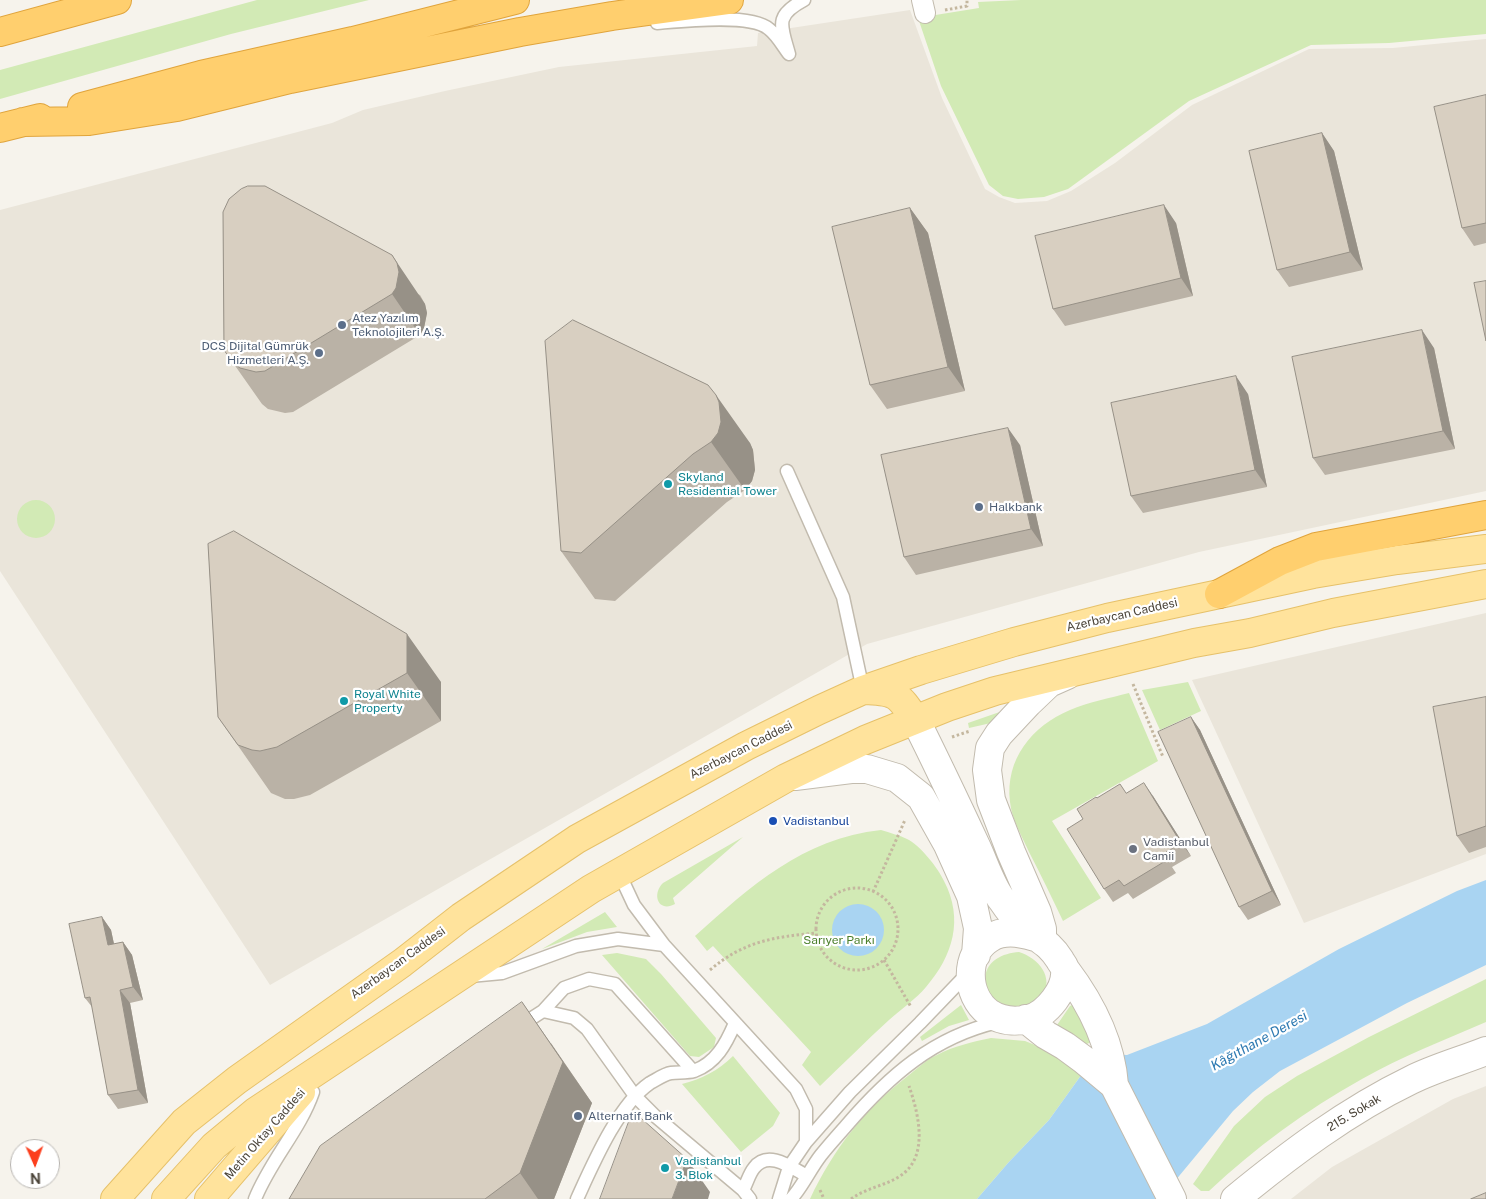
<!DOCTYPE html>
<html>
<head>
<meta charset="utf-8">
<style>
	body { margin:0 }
	#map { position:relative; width:1486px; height:1199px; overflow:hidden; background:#f6f3ec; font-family:"Public Sans",sans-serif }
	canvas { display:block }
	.north { position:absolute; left:10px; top:1139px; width:50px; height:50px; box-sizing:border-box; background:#fff; border:1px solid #b7b4b0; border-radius:50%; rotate:178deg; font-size:14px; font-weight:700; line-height:20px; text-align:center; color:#4b4439 }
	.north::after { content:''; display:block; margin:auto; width:18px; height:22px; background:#fc3f1d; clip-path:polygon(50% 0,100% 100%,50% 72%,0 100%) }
</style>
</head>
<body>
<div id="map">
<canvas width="1486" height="1199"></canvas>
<div class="north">N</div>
</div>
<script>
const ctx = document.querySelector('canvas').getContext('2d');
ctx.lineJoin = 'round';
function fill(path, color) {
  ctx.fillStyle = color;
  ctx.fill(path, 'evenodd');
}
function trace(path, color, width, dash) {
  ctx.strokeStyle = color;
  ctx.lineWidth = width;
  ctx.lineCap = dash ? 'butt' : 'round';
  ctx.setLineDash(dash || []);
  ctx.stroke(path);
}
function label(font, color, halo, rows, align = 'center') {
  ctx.font = font + ' "Public Sans",sans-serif';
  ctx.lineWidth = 4.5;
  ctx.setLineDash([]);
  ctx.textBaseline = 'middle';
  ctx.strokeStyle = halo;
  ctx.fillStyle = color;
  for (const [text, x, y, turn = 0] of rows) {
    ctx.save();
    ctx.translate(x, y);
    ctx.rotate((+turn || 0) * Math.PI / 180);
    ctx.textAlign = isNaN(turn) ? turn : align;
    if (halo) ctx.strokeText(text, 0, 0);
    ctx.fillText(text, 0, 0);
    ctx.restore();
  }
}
const residential = new Path2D(`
	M910 10 942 98 985 189 999 197 1015 203 1047 201 1071 191 1115 163 1192 105 1309 49 1393 48 1486 39V491L1199 552 867 644 270 985 0 571V210L332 123 363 110 445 91 559 67 757 46 758 33Z
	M1486 613V854L1304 923 1192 680Z
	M1486 1086V1199H1291L1332 1167 1453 1099Z`);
const green = new Path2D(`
	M257 0H369L231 34 0 99V70Z
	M1021 0H1486V34L1389 43 1311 45 1189 101 1068 189 1044 197 1018 199 1003 196 989 185 941 86 915 9 923 17 979 8 978 2Z
	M17 519a19 19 0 1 1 38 0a19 19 0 1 1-38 0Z
	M1188 682 1201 711 1160 730 1142 690Z
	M1129 693 1158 761 1052 821 1101 898 1063 921C1052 898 1041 875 1029 852 1022 836 1012 820 1010 802 1005 759 1032 726 1070 710 1088 702 1110 698 1129 693Z
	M1014 707 1004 720 969 728 968 723Z
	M881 830C890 833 899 835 907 839 920 845 938 868 944 881 964 919 953 956 926 987 916 999 901 1009 889 1020 866 1041 843 1064 820 1086L802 1065 811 1052 713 946 707 951 695 936C751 886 802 839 881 830Z
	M743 837 673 898 675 904C659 913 651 895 663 883Z
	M605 912 617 927 587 932 542 949Z
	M1019 952C1038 958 1055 977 1042 997 1038 1004 1023 1009 1016 1013L990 1000C989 994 985 986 985 980 985 961 1003 953 1019 952Z
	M617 953 646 959 661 974 716 1038 714 1047 699 1057 690 1056 602 955Z
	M1486 979V1022C1444 1040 1401 1057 1362 1079 1306 1110 1255 1148 1209 1191H1201L1193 1184 1234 1126 1265 1097 1297 1076 1369 1037Z
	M961 1005 969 1020 949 1026 922 1041 920 1037Z
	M1072 1005C1081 1013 1089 1030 1091 1042L1087 1044 1057 1029V1025L1070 1006Z
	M991 1038 1025 1041 1062 1056 1082 1074 1049 1120 1008 1163 977 1199H810C834 1148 865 1109 909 1075 918 1068 927 1059 937 1055 954 1046 972 1042 991 1038Z
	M733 1056 780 1113 773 1126 741 1152 682 1084C701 1079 718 1071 733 1056Z`);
const water = new Path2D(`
	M1486 880V965L1407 1003 1280 1071 1253 1092 1233 1111 1160 1199H977L1008 1163 1049 1120 1082 1074 1103 1054 1127 1055 1207 1024 1339 949 1457 891Z
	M832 930a26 26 0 1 1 52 0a26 26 0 1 1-52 0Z`);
const path = new Path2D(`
	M945 10 967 6V0
	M1133 684 1163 757
	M952 737 970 731
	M816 929a41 41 0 1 1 82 0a41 41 0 1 1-82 0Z
	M873 892 905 820
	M884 960 911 1007
	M710 970C744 941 774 937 816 933
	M820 1190 824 1199
	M851 1199C868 1187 885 1186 900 1176 930 1157 918 1112 909 1086`);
const service = new Path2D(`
	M657 23C681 21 751 13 769 29 777 35 783 46 789 54 781 25 774 16 804 0
	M787 471 843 597 863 690
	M619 873 634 905 664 945 796 1089 806 1109V1142
	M470 976 502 973 576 946 618 939 664 945
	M543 1011 564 988 589 979 615 984 693 1071
	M518 1027 543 1011 574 1018 587 1029 635 1096 655 1116 743 1190
	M255 1199C270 1161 300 1130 313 1092
	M577 1199C593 1164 618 1105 650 1083 656 1080 664 1074 671 1073 678 1072 687 1073 694 1071 716 1063 726 1044 735 1023
	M750 1199 743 1190C747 1183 749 1174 754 1168 768 1149 792 1168 807 1176
	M779 1199 789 1167 806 1142 850 1092 920 1023 969 972
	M791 1199C803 1186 810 1169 821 1155 829 1145 838 1135 846 1126 889 1076 933 1037 998 1022`);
const pedestrian = new Path2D(`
	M922 0 925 13`);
const tertiary = new Path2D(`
	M915 719C936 761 956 803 976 846 984 863 991 886 1002 900 1008 909 1016 919 1024 927 1038 940 1048 941 1060 960 1061 963 1065 966 1065 970 1067 989 1047 1014 1029 1019 1016 1022 1001 1021 989 1013 965 995 964 954 990 938 1006 928 1026 934 1042 939
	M795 776 851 769H867L897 778 921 797 948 845 971 896 978 928 976 955
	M1042 939V929L1037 912 1011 852 991 800 987 770 990 748 999 734 1028 703 1049 683 1067 675
	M1065 969C1090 1002 1111 1043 1114 1085
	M1026 1019 1046 1035 1065 1046 1084 1060 1114 1085 1172 1199
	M1235 1199C1290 1154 1347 1111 1411 1080 1435 1068 1461 1061 1486 1051`);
const primary = new Path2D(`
	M864 690C896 691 898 694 915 719
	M115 1199 184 1122 237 1080 402 963 461 917 577 839 746 746 819 710 863 690 921 670 1014 642 1107 618 1313 574 1397 560 1486 549
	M166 1199 214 1146 255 1112 591 889 786 778 865 740 947 707 995 691 1194 643 1250 633 1333 613 1486 584
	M209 1199 301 1092`);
const motorway = new Path2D(`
	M0 32 117 0
	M82 107 201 75 353 41 515 0
	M23 122 89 121 177 107 290 79 520 32 612 16 729 0
	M0 128 40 118
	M1219 594 1280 561 1316 547 1486 515`);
const wall = new Path2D(`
	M1486 95V243L1474 246 1462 228Z
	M1322 133 1334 151 1363 270 1289 287 1277 270Z
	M910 208 928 233 965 391 887 409 870 385Z
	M223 212 420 295 425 304 427 313 424 328 420 335 293 412 285 413 268 409 262 404 224 350Z
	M1176 223 1193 296 1065 326 1053 309Z
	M573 320 750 443 753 450 755 470 752 481 745 490 727 502 615 601 595 599 561 551Z
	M1434 348 1455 449 1325 475 1313 458Z
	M1248 394 1267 487 1143 513 1131 496Z
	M1020 445 1043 546 916 575 904 557Z
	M208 544 441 682V721L310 795 294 799H285L271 793 218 717Z
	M1486 697V847L1469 853 1457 836Z
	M1191 717 1200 730 1281 905 1248 920 1239 907Z
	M1127 793 1153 796 1191 856 1172 867 1176 873 1133 899 1128 893 1113 902 1104 889 1097 798Z
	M102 917 111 930 114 944 123 942 132 955 143 1000 130 1003 148 1103 118 1109 108 1095 92 1007 85 998Z
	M551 1043 592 1103 554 1199H289Z`);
const shadedWall = new Path2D(`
	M1322 133 1334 151 1363 270 1350 252Z
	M1164 205 1176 223 1193 296 1181 278Z
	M910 208 928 233 965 391 948 367Z
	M392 255 425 304 427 313 424 328 420 335 392 294Z
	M1422 330 1434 348 1455 449 1443 431Z
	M1236 376 1248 394 1267 487 1255 470Z
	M716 395 750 443 753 450 755 470 752 481 745 490 711 442Z
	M1008 428 1020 445 1043 546 1031 529Z
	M407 634 441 682V721L407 673Z
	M1191 717 1200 730 1281 905 1272 891Z
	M1144 783 1153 796 1191 856 1181 843Z
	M102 917 111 930 117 958 108 945Z
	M123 942 132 955 143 1000 133 987Z
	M120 990 130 1003 148 1103 138 1090Z
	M522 1002 592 1103 554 1199H538L520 1173Z
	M687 1159 710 1192 708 1199H672Z`);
const building = new Path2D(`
	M1486 95V223L1462 228 1434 107Z
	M1322 133 1350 252 1277 270 1249 151Z
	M248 186H265L392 255 397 263 399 272 396 288 392 294 265 371 256 372 240 368 233 363 224 350 223 212 229 199 241 189Z
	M1164 205 1181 278 1053 309 1035 236Z
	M910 208 948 367 870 385 832 227Z
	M1486 281V341L1474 283Z
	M573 320 708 385 716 395 719 402 721 422 718 433 711 442 693 454 581 553 561 551 545 341Z
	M1422 330 1443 431 1313 458 1292 357Z
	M1236 376 1255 470 1131 496 1111 403Z
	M1008 428 1031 529 904 557 881 455Z
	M234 531 407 634V673L277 747 260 751 252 750 238 745 218 717 208 544Z
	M1486 697V826L1457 836 1433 707Z
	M1191 717 1272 891 1239 907 1158 732Z
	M1144 783 1181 843 1163 854 1167 860 1124 886 1119 880 1104 889 1067 829 1083 819 1077 809 1096 797 1097 798 1120 784 1126 793Z
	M102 917 108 945 123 942 133 987 120 990 138 1090 108 1095 90 997 85 998 69 924Z
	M522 1002 563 1062 520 1173 485 1199H289L320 1146Z
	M633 1111 687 1159 672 1199H600Z
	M1486 1193V1199H1471Z`);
const markers = [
	[342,325,5,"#5c6f8a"],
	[319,353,5,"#5c6f8a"],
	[668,484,5,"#0f9aa8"],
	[979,507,5,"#5c6f8a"],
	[344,701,5,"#0f9aa8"],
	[773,821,5,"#1a4fb4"],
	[1133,849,5,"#6b7280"],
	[578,1116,5,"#5c6f8a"],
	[665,1168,5,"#0f9aa8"]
];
const serviceNames = [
	["Atez Yazılım",352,318],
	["Teknolojileri A.Ş.",352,332],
	["DCS Dijital Gümrük",309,346,"right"],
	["Hizmetleri A.Ş.",309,360,"right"],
	["Halkbank",989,507],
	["Alternatif Bank",588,1116]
];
const cultureNames = [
	["Skyland",678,477],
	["Residential Tower",678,491],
	["Royal White",354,694],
	["Property",354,708],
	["Vadistanbul",675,1161],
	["3. Blok",675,1175]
];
const streetNames = [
	["Azerbaycan Caddesi",1122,615,-13],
	["Azerbaycan Caddesi",741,750,-27],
	["Azerbaycan Caddesi",398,963,-36],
	["215. Sokak",1354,1113,-31],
	["Metin Oktay Caddesi",265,1134,-49]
];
const transitNames = [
	["Vadistanbul",783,821]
];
const worshipNames = [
	["Vadistanbul",1143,842],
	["Camii",1143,856]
];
const parkNames = [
	["Sarıyer Parkı",839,940]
];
const waterNames = [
	["Kâğıthane Deresi",1259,1041,-29]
];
fill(residential, '#eae5da');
fill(green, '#d2eab5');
fill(water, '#a9d4f2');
trace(service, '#c2bbae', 15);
trace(pedestrian, '#c2bbae', 22);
trace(tertiary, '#c2bbae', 30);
trace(primary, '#e6c16a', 30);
trace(motorway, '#e0a43c', 30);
trace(path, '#c4b79f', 3, [2.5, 2.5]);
trace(service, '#fff', 12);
trace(pedestrian, '#fff', 20);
trace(tertiary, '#fff', 28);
trace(primary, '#ffe39c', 28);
trace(motorway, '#ffcf6e', 28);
fill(wall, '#bab2a6');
fill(shadedWall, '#979187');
fill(building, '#d8cfc1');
trace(building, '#979187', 1);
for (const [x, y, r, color] of markers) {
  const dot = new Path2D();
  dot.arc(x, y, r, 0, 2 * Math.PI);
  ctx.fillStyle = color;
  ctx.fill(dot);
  trace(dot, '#fff', 2);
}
label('12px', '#4e5e75', '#fff', serviceNames, 'left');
label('12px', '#0d838f', '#fff', cultureNames, 'left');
label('12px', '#4b4439', '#fff', streetNames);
label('12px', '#164399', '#fff', transitNames, 'left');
label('12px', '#5b616d', '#fff', worshipNames, 'left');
label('12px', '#4a7f2a', '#fff', parkNames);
label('italic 14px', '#2e7ab2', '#fff', waterNames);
</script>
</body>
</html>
